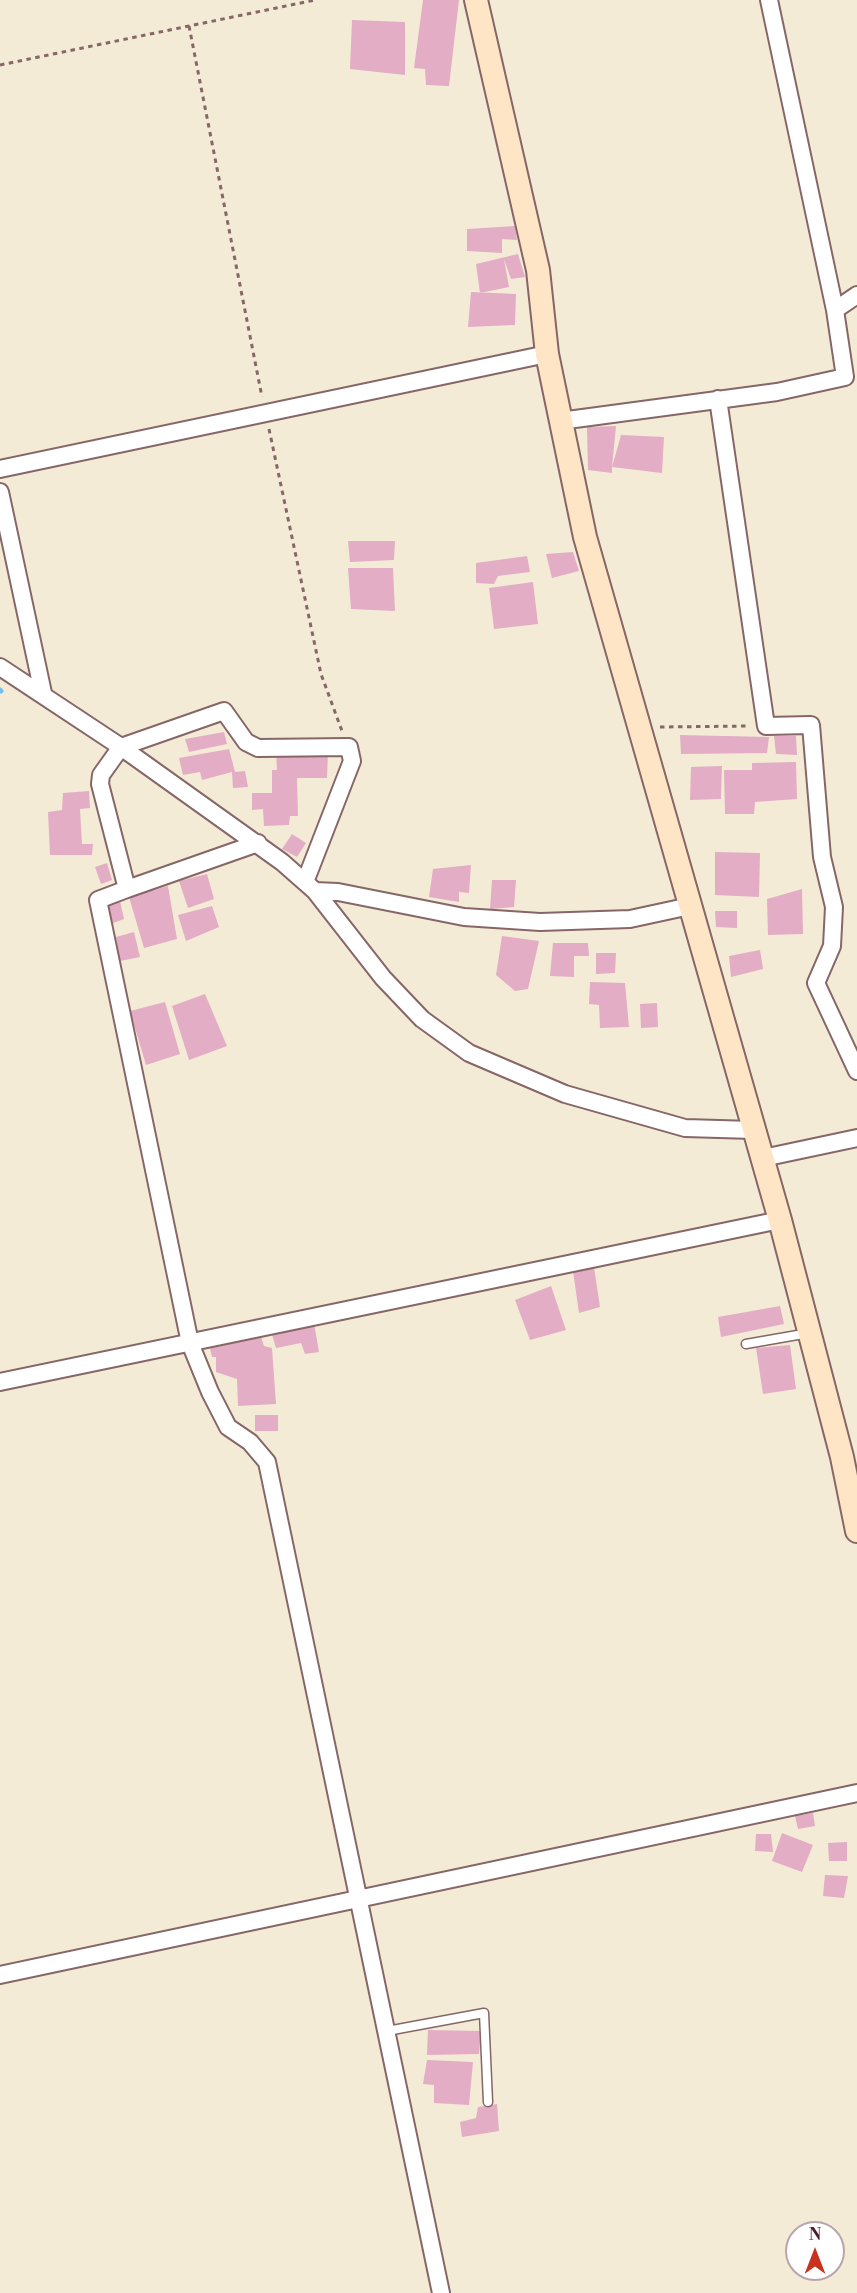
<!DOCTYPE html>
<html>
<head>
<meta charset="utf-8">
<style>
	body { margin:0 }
	#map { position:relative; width:857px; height:2293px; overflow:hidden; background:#f4ebd7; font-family:"Libre Bodoni",serif }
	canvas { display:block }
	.north { position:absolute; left:785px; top:2221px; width:60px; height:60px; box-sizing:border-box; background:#fff; border:2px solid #b7a5aa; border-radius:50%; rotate:0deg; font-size:16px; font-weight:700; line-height:24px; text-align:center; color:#4a1f2b }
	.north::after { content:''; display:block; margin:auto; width:21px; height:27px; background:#c8321e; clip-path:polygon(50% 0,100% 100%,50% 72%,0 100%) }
</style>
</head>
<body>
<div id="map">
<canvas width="857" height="2293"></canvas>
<div class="north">N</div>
</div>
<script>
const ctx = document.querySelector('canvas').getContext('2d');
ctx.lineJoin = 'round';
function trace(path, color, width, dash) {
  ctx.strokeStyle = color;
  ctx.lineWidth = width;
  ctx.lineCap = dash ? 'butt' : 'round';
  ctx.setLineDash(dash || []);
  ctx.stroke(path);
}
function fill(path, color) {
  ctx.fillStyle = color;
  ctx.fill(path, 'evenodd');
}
const stream = new Path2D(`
	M0 690 1 691`);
const building = new Path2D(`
	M423 0H459L449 86 426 85 425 69 414 68Z
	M352 20 405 22V75L350 69Z
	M515 226 517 240 502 239V253L467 251V229Z
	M518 254 525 277 511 279 504 259 509 287 480 293 476 264Z
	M471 292 516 294 515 325 468 327Z
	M616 426 612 467 621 435 664 437 662 473 612 467V473L588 470 587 427Z
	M348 541H395L394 560 350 562Z
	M573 552 579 571 552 578 546 554Z
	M527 556 530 572 498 576 494 584 476 583V563Z
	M348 568H393L395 611 351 609Z
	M533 582 538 624 494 629 489 588Z
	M224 732 227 744 189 752 185 739Z
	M680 735 769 737 767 753 681 754Z
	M774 736H796L797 755 776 754Z
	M229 749 235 772 245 771 248 787 233 788 232 772 202 780 200 772 183 775 179 758Z
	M276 752H328L327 778H297L298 816H290L289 825 264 826 263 809 252 810V793H272V770H277Z
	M796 762 797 799 755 802 754 814H725L724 770H752V763Z
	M722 766 721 799 690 800 691 767Z
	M89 791 90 808 80 809 82 844H93L92 855H50L48 812 62 810 63 793Z
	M292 834 306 843 297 857 282 849Z
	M715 852 760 853 759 897 715 895Z
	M107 863 112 880 101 884 95 867Z
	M471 865 469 893 459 892V902L429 897 433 869Z
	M207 874 214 899 188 908 179 881Z
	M492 880H516L514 907 490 909Z
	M168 886 177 939 144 948 129 897Z
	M802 889 803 934 768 935 767 899Z
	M120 901 124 919 113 923 107 903Z
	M212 906 219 927 186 941 178 915Z
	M715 911H737V928L716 927Z
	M134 932 140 957 120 961 116 937Z
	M502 936 539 941 528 989 515 991 496 975Z
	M553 943H588L589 956H574V977L550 976Z
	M760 950 763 969 731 977 729 956Z
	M596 953H616L615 973 596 974Z
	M590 982 625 983 629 1027 600 1028 599 1005 589 1004Z
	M205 994 227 1046 189 1060 172 1006Z
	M165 1002 180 1054 146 1065 130 1011Z
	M657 1003 658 1027 641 1028 640 1004Z
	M594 1267 600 1307 579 1313 573 1271Z
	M551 1286 566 1330 530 1340 515 1300Z
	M780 1306 784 1324 721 1337 718 1317Z
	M314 1323 319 1352 305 1354 301 1343 276 1348 271 1331Z
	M261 1337 264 1346 272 1348 276 1404 238 1406 237 1379 216 1372V1357H212L210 1348Z
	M790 1345 796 1389 763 1394 756 1348Z
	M255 1415H278V1431H255Z
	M813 1813 815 1826 798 1829 795 1816Z
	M782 1833 813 1845 802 1872 772 1861Z
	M756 1834H771L773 1852 755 1851Z
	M847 1842V1861H829L828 1843Z
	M825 1875 848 1876 844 1898 823 1896Z
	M428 2030 481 2031 479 2054 427 2055Z
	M427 2060 473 2062 469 2105 434 2103V2085L423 2084Z
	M497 2104 499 2131 462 2137 460 2122 476 2118 478 2107Z`);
const path = new Path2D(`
	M189 26 262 397
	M0 65 315 0
	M269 429 321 674 342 731
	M660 727 749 726`);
const lane = new Path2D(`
	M746 1344 809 1333
	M387 2031 484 2013 488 2102`);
const street = new Path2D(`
	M835 310 857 295
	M718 399 766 726 811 725 822 857 834 907 832 946 816 983 857 1071
	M560 421 777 392 845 377 835 310 769 0
	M0 469 547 354
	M0 492 43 693
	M0 667 121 747 282 862 315 891 383 978 422 1019 469 1053 565 1094 685 1128 753 1130
	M305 882 352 761 349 747 258 748 246 742 224 711 121 747 101 775 100 784 127 889 98 900 190 1343 210 1392 228 1427 250 1442 267 1462 441 2293
	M127 889 258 843
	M315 891 338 892 464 917 540 922 630 919 690 906
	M763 1158 857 1138
	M0 1382 780 1220
	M0 1975 857 1793`);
const secondary = new Path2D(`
	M476 0 538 270 547 354 585 537 780 1220 842 1457 857 1531`);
trace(stream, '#77beee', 5);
fill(building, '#e2adc5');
trace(lane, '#866667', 11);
trace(street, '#866667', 20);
trace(secondary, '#866667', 26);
trace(path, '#866667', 3, [4.5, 4.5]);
trace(lane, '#fff', 8);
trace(street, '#fff', 16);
trace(secondary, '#fee5c5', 22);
</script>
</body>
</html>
